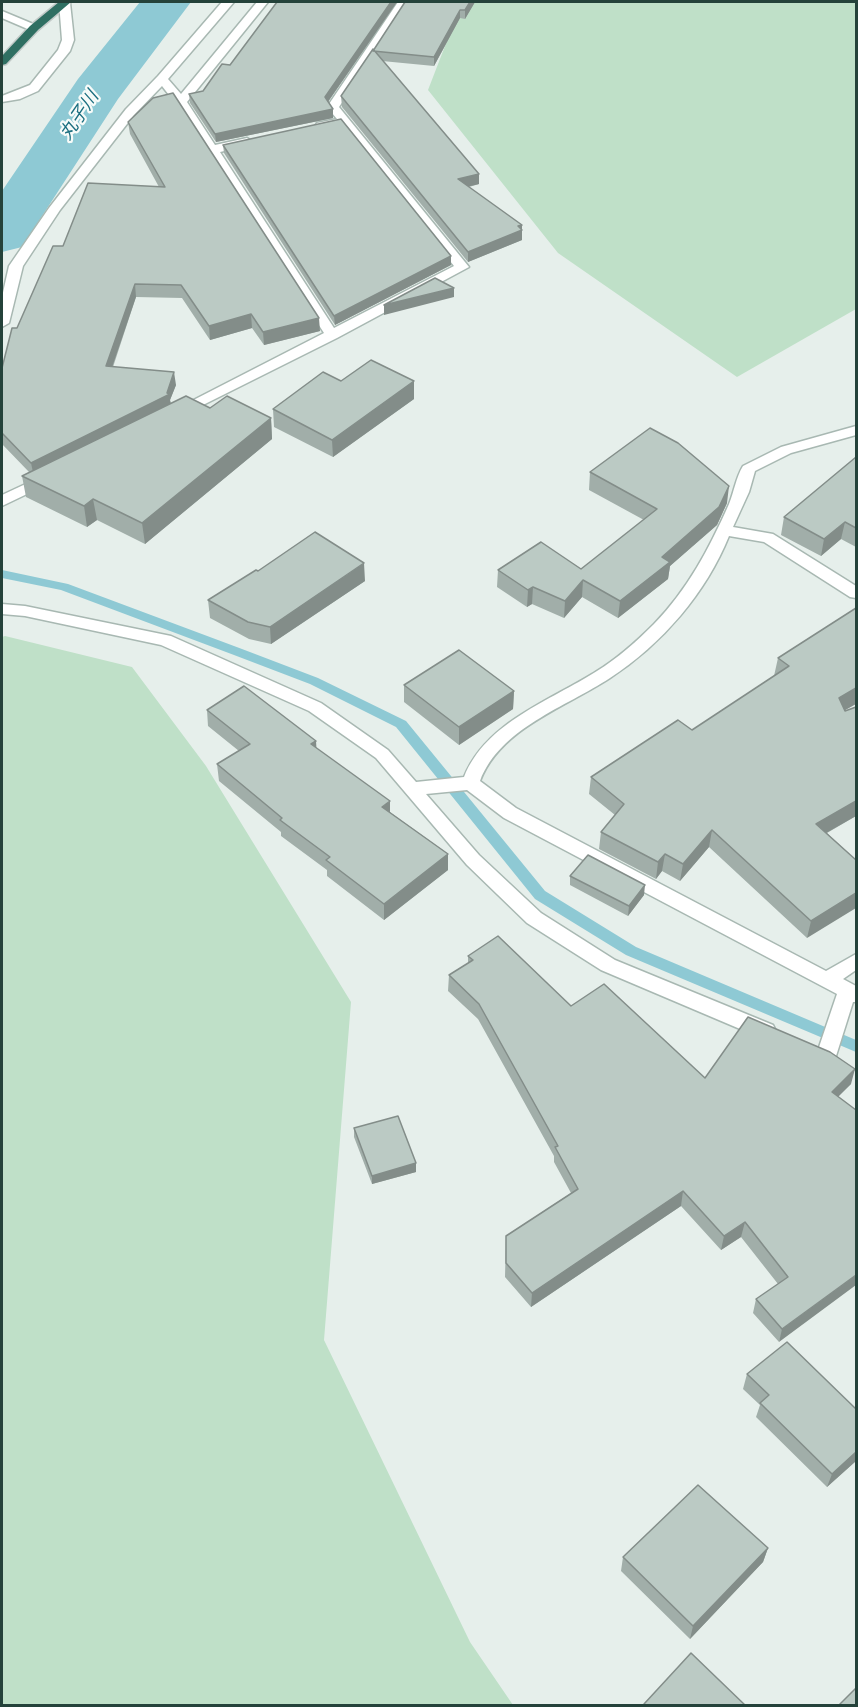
<!DOCTYPE html>
<html>
<head>
<meta charset="utf-8">
<style>
	body { margin:0 }
	#map { position:relative; width:858px; height:1707px; overflow:hidden; background:#e6efeb; font-family:"Sofia Sans Condensed",sans-serif }
	canvas { display:block }
	.frame { position:absolute; inset:0; border:3px solid #24423a; pointer-events:none }
</style>
</head>
<body>
<div id="map">
<canvas width="858" height="1707"></canvas>
<div class="frame"></div>
</div>
<script>
const ctx = document.querySelector('canvas').getContext('2d');
ctx.lineJoin = 'round';
function fill(path, color) {
  ctx.fillStyle = color;
  ctx.fill(path, 'evenodd');
}
function trace(path, color, width, dash) {
  ctx.strokeStyle = color;
  ctx.lineWidth = width;
  ctx.lineCap = dash ? 'butt' : 'round';
  ctx.setLineDash(dash || []);
  ctx.stroke(path);
}
function label(font, color, halo, rows, align = 'center') {
  ctx.font = font + ' "Sofia Sans Condensed","Noto Sans JP",sans-serif';
  ctx.lineWidth = 4.5;
  ctx.setLineDash([]);
  ctx.textBaseline = 'middle';
  ctx.strokeStyle = halo;
  ctx.fillStyle = color;
  for (const [text, x, y, turn = 0] of rows) {
    ctx.save();
    ctx.translate(x, y);
    ctx.rotate((+turn || 0) * Math.PI / 180);
    ctx.textAlign = isNaN(turn) ? turn : align;
    if (halo) ctx.strokeText(text, 0, 0);
    ctx.fillText(text, 0, 0);
    ctx.restore();
  }
}
const green = new Path2D(`
	M462 2H856V309L737 377 558 253 428 90Z
	M5 636 132 667 206 766 351 1002 324 1340 470 1642 513 1705H2V637Z`);
const stream = new Path2D(`
	M2 570 68 584 242 649 318 678 406 721 545 891 636 947 856 1040V1052L626 955 535 899 396 727 310 684 234 655 61 590 2 578Z`);
const river = new Path2D(`
	M140 2H191L118 99 22 247 2 252V191L78 79Z`);
const minor = new Path2D(`
	M59 2 70 3 74 40 70 51 38 91 20 99 2 102V96L30 85 58 50 62 40Z
	M222 2H234L168 79 181 94 257 2H268L187 102 215 145 247 138 253 142 251 145 220 152 334 328 454 266 342 125 321 130 315 126 317 123 337 119 327 107 398 2H409L339 107 469 267 337 338 179 417 174 416 172 413 174 410 324 333 176 104 162 86 134 115 60 210 23 266 9 323 2 327V297L9 266 49 208 126 109 158 76Z
	M2 11 38 26 40 28 38 30H30L2 18Z
	M856 426V435L791 453 755 471 749 492 733 527 773 534 856 586V598L850 597 764 542 729 536C706 593 662 644 610 678 566 707 500 728 480 781L516 808 826 971 856 954V970L843 979 856 986V1002H853L836 1056 833 1062 826 1064 819 1062 816 1056 837 994 504 818 467 790 426 794 479 855 541 913 615 960 773 1025 776 1031 773 1037 766 1039 759 1037 601 970 527 923 467 865 376 758 309 711 161 645 25 616 2 614V604L25 606 171 636 321 703 388 750 416 782 464 777C486 722 550 701 597 671 618 658 637 641 654 624 688 589 709 549 729 504 734 492 736 477 743 466L781 447Z
	M47 474 52 476 55 479 52 482 2 506V495Z`);
const highway = new Path2D(`
	M59 2H71L38 30 6 64 2 65V56L30 26Z`);
const wall = new Path2D(`
	M277 2H397L328 102 333 118 216 142 190 103 189 94 203 91 230 65Z
	M475 2 465 19 460 18 434 66 382 61 479 174V184L469 187 522 225V240L468 262 342 107 341 96 373 50Z
	M128 122 320 331 264 345 252 328 210 340 182 298 136 297 113 367 176 385 170 400 171 403 210 408 271 418 272 439 145 544 97 520 87 527 26 497 22 476 29 472 2 444V368L63 246 159 187 130 134Z
	M223 145 451 265 335 325 224 153Z
	M414 381V399L333 457 274 427 273 409Z
	M856 457V547L841 539 821 556 781 535 784 517Z
	M590 472 727 503 717 525 670 566 668 579 618 618 582 597 564 618 532 604 527 607 497 587 498 570 581 569 644 520 589 490Z
	M258 571 365 581 271 644 249 639 210 618 208 600Z
	M856 608 845 711 856 707V816L827 833 856 860 807 938 709 847 680 881 662 871 656 879 599 849 601 832 615 815 589 794 591 777 692 730 774 676 778 658Z
	M404 685 514 691 513 709 459 745 404 702Z
	M207 710 316 748 390 812 448 854V870L384 920 327 876V870L281 836V832L219 781 217 764 239 751 208 726Z
	M570 876 644 895 628 916 570 885Z
	M468 956 571 1006 705 1078 851 1084 838 1096 856 1110 779 1342 753 1313 756 1299 778 1284 741 1237 721 1250 681 1206 531 1307 505 1277 506 1236 571 1193 554 1162V1156L478 1019 448 991 449 975 468 963Z
	M354 1128 416 1163V1172L372 1184 354 1137Z
	M747 1374 856 1409V1461L827 1487 756 1417 760 1405 743 1389Z
	M768 1548 763 1562 690 1639 621 1571 623 1557Z`);
const shadedWall = new Path2D(`
	M391 2H397L325 106V97Z
	M470 2H475L465 19V10Z
	M460 10V18L434 66V57Z
	M333 109V118L216 142 215 134Z
	M479 174V184L458 189V179Z
	M522 225V240L468 262V252Z
	M451 256V265L335 325 334 316Z
	M135 284 136 297 108 379 106 366Z
	M454 288V297L384 315V305Z
	M251 314 252 328 210 340 209 326Z
	M319 318 320 331 264 345 263 332Z
	M174 372 176 385 170 400 171 407 34 477 31 463 167 393Z
	M414 381V399L333 457 332 440Z
	M271 418 272 439 145 544 142 523Z
	M729 486 727 503 717 525 670 566 668 579 618 618 620 601Z
	M93 499 97 520 87 527 84 506Z
	M845 522 841 539 821 556 824 539Z
	M364 563 365 581 271 644 270 627Z
	M583 580 582 597 564 618 565 601Z
	M533 587 532 604 527 607 528 590Z
	M856 688V704L835 716 839 698Z
	M514 691 513 709 459 745V727Z
	M316 741 317 757 311 744Z
	M390 801V817L382 807Z
	M856 801V816L812 841 816 824Z
	M712 830 709 847 680 881 683 864Z
	M448 854V870L384 920V904Z
	M665 854 662 871 656 879 658 862Z
	M645 885 644 895 628 916 629 906Z
	M856 893V908L807 938 811 921Z
	M855 1069 851 1084 828 1107 832 1092Z
	M416 1163V1172L372 1184V1176Z
	M683 1191 681 1206 531 1307 532 1293Z
	M745 1222 741 1237 721 1250 724 1236Z
	M856 1275V1285L779 1342 782 1329Z
	M856 1452V1461L827 1487 832 1474Z
	M768 1548 763 1562 690 1639 693 1626Z`);
const building = new Path2D(`
	M277 2H391L325 97 333 109 215 134 189 94 203 91 222 64 230 65Z
	M405 2H470L465 10H460L434 57 373 51Z
	M373 49 479 174 458 179 522 225 518 226 522 230 468 252 341 96Z
	M173 93 319 318 263 332 251 314 209 326 181 285 135 284 106 366 174 372 167 393 170 394 31 463 2 433V368L12 328H17L53 246H63L88 183 165 187 128 122 153 98Z
	M341 119 451 256 334 316 223 145Z
	M435 278 454 288 384 305Z
	M371 360 414 381 332 440 273 409 323 372 341 381Z
	M186 396 210 408 227 396 271 418 142 523 93 499 84 506 22 476Z
	M650 428 678 443 729 486 719 507 662 557 670 562 620 601 583 580 565 601 533 587 528 590 498 570 541 542 581 569 657 509 590 472Z
	M856 457V528L845 522 824 539 784 517Z
	M315 532 364 563 270 627 248 622 208 600 256 570 258 571Z
	M856 608V688L839 698 845 711 856 707V801L816 824 856 860V893L811 921 712 830 683 864 665 854 658 862 601 832 624 804 591 777 678 720 692 730 789 666 778 658Z
	M459 650 514 691 459 727 404 685Z
	M244 686 316 741 311 744 390 801 382 807 448 854 384 904 326 860 330 857 280 820 282 818 217 764 250 744 207 710Z
	M588 855 645 885 629 906 570 876Z
	M498 936 571 1006 604 984 705 1078 748 1017 830 1052 855 1069 832 1092 856 1110V1275L782 1329 756 1299 788 1277 745 1222 724 1236 683 1191 532 1293 506 1263V1236L578 1189 555 1147 558 1146 479 1004 449 975 473 960 468 956Z
	M398 1116 416 1163 372 1176 354 1128Z
	M787 1342 856 1409V1452L832 1474 760 1403 769 1395 747 1374Z
	M698 1485 768 1548 693 1626 623 1557Z
	M691 1653 746 1706H646L644 1704Z
	M856 1688V1706H838Z`);
const farWaternames = [
	["丸子川",80,116,-56]
];
fill(green, '#bfe0c8');
fill(stream, '#8ec9d4');
fill(river, '#8ec9d4');
trace(minor, '#a8b8b2', 3);
trace(highway, '#c2cac8', 3);
fill(minor, '#fff');
fill(highway, '#2f6f62');
fill(wall, '#a1aea9');
fill(shadedWall, '#838d89');
fill(building, '#bbcac4');
trace(building, '#838d89', 1.5);
label('italic 18px', '#1c6f80', '#f7fbf9', farWaternames);
</script>
</body>
</html>
